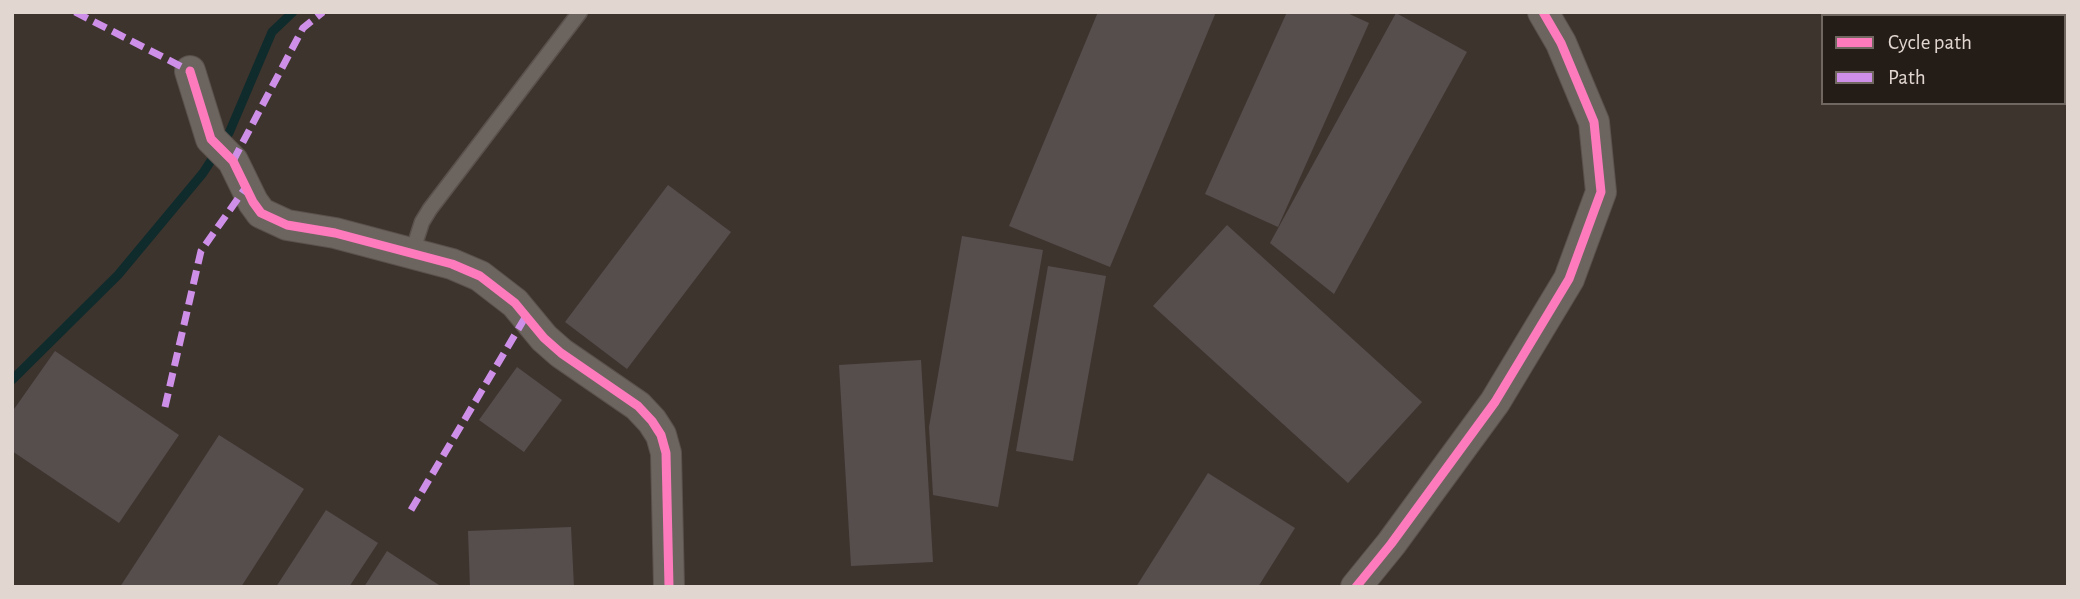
<!DOCTYPE html>
<html>
<head>
<meta charset="utf-8">
<style>
	body { margin:0 }
	#map { position:relative; width:2080px; height:599px; overflow:hidden; background:#3e342e; font-family:"Alegreya Sans",sans-serif }
	canvas { display:block }
	.frame { position:absolute; inset:0; border:14px solid #e2d7d0; pointer-events:none }
	.legend { position:absolute; left:1821px; top:14px; width:245px; height:91px; box-sizing:border-box; background:#241c17; border:2px solid #706761; margin:0; padding:9px 12px; list-style:none; font-size:21px; color:#e2d7d0 }
	.legend li { display:flex; align-items:center; gap:14px; height:35px }
	.legend b { width:35px; border:2px solid #706761 }
</style>
</head>
<body>
<div id="map">
<canvas width="2080" height="599"></canvas>
<div class="frame"></div>
<ul class="legend">
<li><b style="height:9px;background:#fd7abc"></b>Cycle path</li>
<li><b style="height:9px;background:#ce8fe9"></b>Path</li>
</ul>
</div>
<script>
const ctx = document.querySelector('canvas').getContext('2d');
ctx.lineJoin = 'round';
function trace(path, color, width, dash) {
  ctx.strokeStyle = color;
  ctx.lineWidth = width;
  ctx.lineCap = dash ? 'butt' : 'round';
  ctx.setLineDash(dash || []);
  ctx.stroke(path);
}
function fill(path, color) {
  ctx.fillStyle = color;
  ctx.fill(path, 'evenodd');
}
const stream = new Path2D(`
	M12 380 118 275 203 173 229 133 272 32 293 12`);
const building = new Path2D(`
	M1098 12H1216L1110 267 1009 226Z
	M1287 12H1345L1369 23 1278 227 1205 194Z
	M1396 13 1467 52 1334 294 1270 243Z
	M668 185 731 232 627 369 565 322Z
	M1227 225 1422 402 1348 483 1153 306Z
	M962 236 1043 250 998 507 933 495 929 427Z
	M1048 266 1106 276 1073 461 1016 451Z
	M55 351 179 435 119 523 12 451V412Z
	M921 360 933 562 851 566 839 365Z
	M517 367 562 400 524 452 479 420Z
	M219 435 304 489 241 587H120Z
	M1208 473 1295 528 1258 587H1136Z
	M326 510 378 543 349 587H276Z
	M571 527 574 587H470L468 531Z
	M387 551 442 587H364Z`);
const lane = new Path2D(`
	M412 253 422 222 430 209 580 12`);
const street = new Path2D(`
	M190 71 211 139 233 161 253 202 261 213 287 225 335 233 452 264 480 276 515 303 544 338 561 353 638 406 652 421 661 435 666 453 669 587
	M1356 587 1391 544 1495 402 1569 279 1601 192 1594 122 1561 43 1543 12`);
const quiet = new Path2D(`
	M75 12 190 71
	M233 161 303 28 323 12
	M165 407 201 251 246 187
	M411 510 526 316`);
const cycleway = new Path2D(`
	M190 71 211 139 233 161 253 202 261 213 287 225 335 233 452 264 480 276 515 303 544 338 561 353 638 406 652 421 661 435 666 453 669 587
	M1356 587 1391 544 1495 402 1569 279 1601 192 1594 122 1561 43 1543 12`);
trace(stream, '#102b2c', 9);
fill(building, '#564e4d');
trace(lane, '#5a514c', 17);
trace(street, '#5a514c', 32);
trace(lane, '#6c645f', 14);
trace(street, '#6c645f', 30);
trace(quiet, '#ce8fe9', 7, [14, 7]);
trace(cycleway, '#fd7abc', 9);
</script>
</body>
</html>
